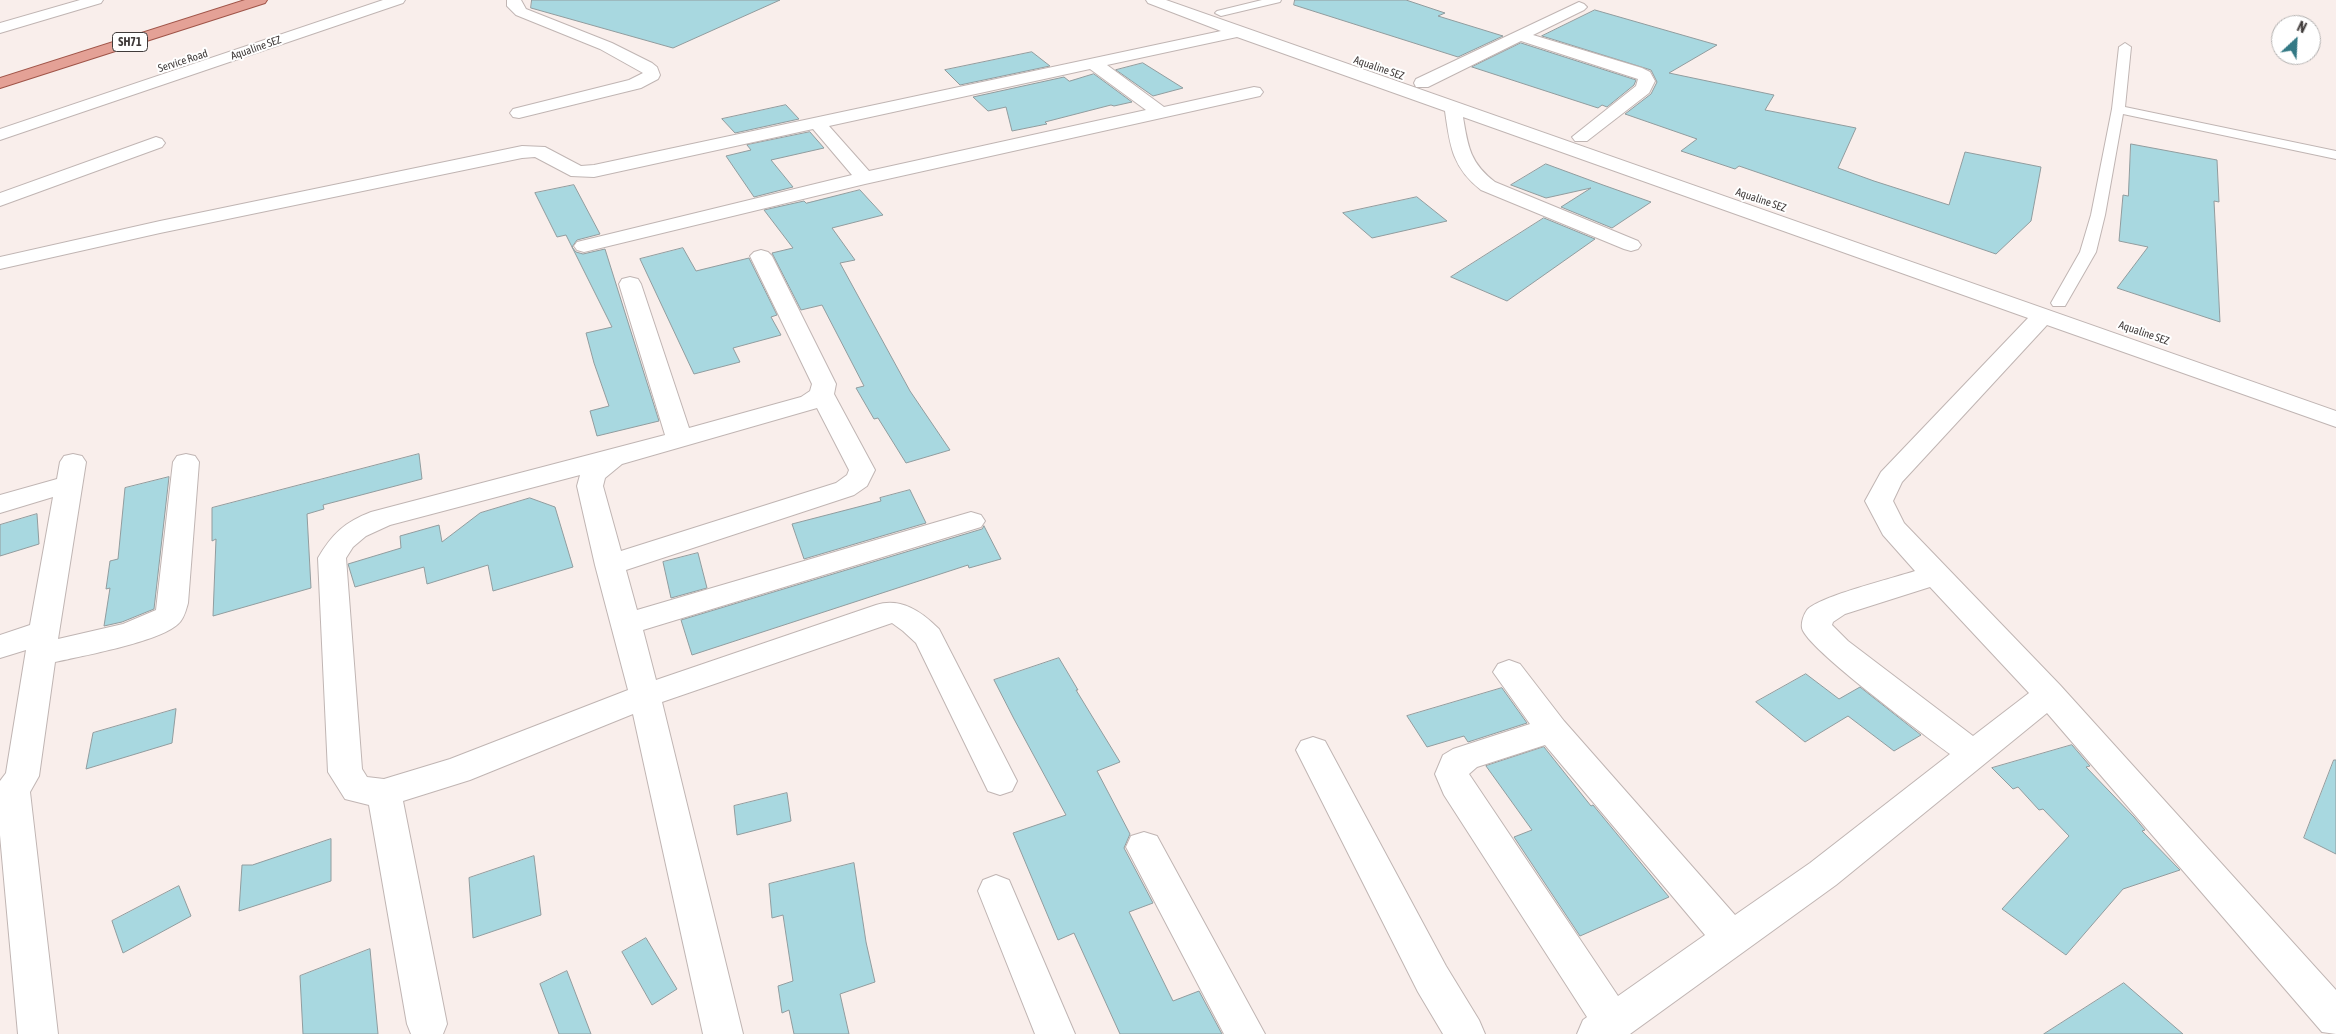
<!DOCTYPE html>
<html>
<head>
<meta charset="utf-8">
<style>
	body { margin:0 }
	#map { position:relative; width:2336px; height:1034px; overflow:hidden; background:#f9eeeb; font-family:"Asap Condensed",sans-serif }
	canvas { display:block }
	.north { position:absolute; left:2271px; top:15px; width:50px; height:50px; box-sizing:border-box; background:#fff; border:1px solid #b3b1b0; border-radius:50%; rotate:25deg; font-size:14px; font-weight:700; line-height:20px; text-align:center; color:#403b3a }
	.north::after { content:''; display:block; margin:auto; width:18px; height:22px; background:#337985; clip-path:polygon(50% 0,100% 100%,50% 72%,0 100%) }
</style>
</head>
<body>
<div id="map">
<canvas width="2336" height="1034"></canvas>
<div class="north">N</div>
</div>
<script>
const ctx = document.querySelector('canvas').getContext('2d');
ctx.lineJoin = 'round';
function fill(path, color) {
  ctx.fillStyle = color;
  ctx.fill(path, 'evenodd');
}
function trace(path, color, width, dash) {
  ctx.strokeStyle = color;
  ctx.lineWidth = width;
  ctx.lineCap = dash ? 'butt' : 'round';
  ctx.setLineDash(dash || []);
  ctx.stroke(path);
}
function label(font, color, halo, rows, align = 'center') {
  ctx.font = font + ' "Asap Condensed",sans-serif';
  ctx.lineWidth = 4;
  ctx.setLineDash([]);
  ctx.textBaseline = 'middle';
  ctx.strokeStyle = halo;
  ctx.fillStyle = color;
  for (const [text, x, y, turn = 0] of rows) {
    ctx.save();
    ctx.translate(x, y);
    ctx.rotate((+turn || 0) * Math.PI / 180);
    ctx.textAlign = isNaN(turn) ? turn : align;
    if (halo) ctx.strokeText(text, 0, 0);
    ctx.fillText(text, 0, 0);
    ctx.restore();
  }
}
const building = new Path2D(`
	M532 0H780L673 48 531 8Z
	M1295 0H1406L1445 13 1438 16 1503 36 1458 57 1294 5Z
	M1595 10 1717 45 1669 73 1774 95 1765 110 1856 128 1838 168 1874 181 1949 205 1965 152 2041 167 2031 221 1996 254 1739 166 1735 169 1681 151 1697 139 1625 114 1651 94 1657 82 1651 70 1542 36Z
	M1521 43 1636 80 1634 85 1607 107 1602 105 1598 108 1472 67Z
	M1032 52 1050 66 960 85 945 70Z
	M1143 63 1183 88 1153 96 1116 70Z
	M1094 74 1132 102 1114 106 1111 105 1045 122 1047 124 1012 131 1006 107 988 111 973 97 1064 77 1069 81Z
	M786 105 799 119 735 133 722 119Z
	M810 132 824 148 771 160 793 187 754 197 726 156 751 150 747 145Z
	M2131 144 2217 160 2219 202 2214 201 2220 322 2117 288 2148 247 2119 241 2123 195 2128 196Z
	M1546 164 1603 185 1651 202 1612 228 1561 207 1591 188 1546 198 1511 185Z
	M574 185 600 234 577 240 572 247 576 252 583 254 605 249 659 421 597 436 590 411 609 406 594 363 586 333 612 327 566 235 557 237 535 193Z
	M860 190 883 215 832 228 855 260 840 263 910 391 950 450 906 463 878 418 874 419 856 388 864 386 822 305 801 310 772 253 793 248 764 210 804 201 806 203Z
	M1417 197 1447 221 1372 238 1343 213Z
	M1544 218 1595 239 1507 301 1451 277Z
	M683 248 696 271 749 258 777 315 771 317 781 335 733 348 740 362 694 374 640 259Z
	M419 454 422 479 323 505 324 509 307 514 311 588 213 616 216 539 212 541V508Z
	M169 477 154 609 122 622 104 626 110 588 106 589 110 561 118 559 125 488Z
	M910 490 926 523 804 559 792 524 881 501 880 498Z
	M530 498 555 507 573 567 493 591 488 565 427 584 424 567 355 587 348 564 401 548 400 536 439 525 442 542 480 513Z
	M37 514 39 544 0 556V525Z
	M984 526 1001 559 969 568 968 565 692 655 681 620 982 529Z
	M698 553 707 588 671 598 663 562Z
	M1059 658 1078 690H1076L1120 762 1097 771 1130 834 1124 848 1153 903 1129 912 1173 1001 1199 991 1222 1034H1120L1074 933 1058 940 1013 833 1066 815 1014 719 994 680Z
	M1806 674 1839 699 1860 687 1921 735 1894 751 1848 716 1805 742 1756 702Z
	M1502 688 1527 723 1468 742 1464 736 1427 747 1407 716Z
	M176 709 172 743 86 769 93 733Z
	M2072 745 2090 766 2086 767 2134 817 2145 830 2142 831 2180 870 2123 889 2066 955 2002 909 2069 836 2043 809 2039 810 2018 787 2013 789 1992 768Z
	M1544 747 1591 806 1593 805 1669 897 1580 936 1514 837 1532 830 1486 766Z
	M2334 760H2336V854L2304 838Z
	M787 793 791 821 737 835 734 806Z
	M331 839V881L239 911 242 865H252Z
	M534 856 541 915 473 938 469 878Z
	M854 863 866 942 875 982 840 994 849 1034H794L789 1010 782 1013 778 986 793 981 783 915 772 918 769 884Z
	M179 886 191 916 123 953 112 921Z
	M646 938 677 989 652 1005 622 952Z
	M370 949 378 1034H303L300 976Z
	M567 971 591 1034H559L540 984Z
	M2124 983 2183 1034H2044Z`);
const lane = new Path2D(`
	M1262 0H1281L1280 2 1221 16 1215 13 1217 11Z
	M2125 43 2131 47 2125 107 2336 151V159L2123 114 2105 215 2096 252 2065 306H2053L2051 303 2080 252 2091 215 2112 109 2119 47Z`);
const street = new Path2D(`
	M507 0H521L526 9 612 43 652 63 657 67 660 75 658 79 641 88 519 118 513 117 510 113 513 109 629 80 643 73 600 49 516 15 507 6Z
	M1146 0H1166L2336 411V427L2047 325 1902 482 1893 501 1904 523 2060 685 2336 990V1034L2322 1032 2047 713 1836 885 1630 1034H1577L1583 1020 1587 1017 1444 795 1435 774 1443 755 1453 749 1530 724 1493 672 1498 664 1509 660 1520 664 1564 721 1735 915 1810 863 1950 754C1927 737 1805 647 1802 628 1801 622 1804 614 1807 610 1820 596 1894 578 1915 571L1883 535 1865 501 1881 472 2028 318 1463 117C1468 147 1470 163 1495 182L1638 241 1641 245 1638 249 1631 251 1624 249 1481 190C1452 167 1450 146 1445 111L1237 37 1107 65 1164 107 1254 87 1260 88 1263 92 1260 96 865 184 584 252 577 250 574 246 577 242 852 175 813 129 594 177 571 176 535 157 522 158 160 233 0 269V257L160 221 522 146 545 147 581 166 594 165 1221 31 1148 3ZM1090 69 1146 110 869 171 829 126ZM1930 587 2029 693 1973 736 1848 641 1832 625 1833 622 1845 614ZM1545 745 1705 935 1618 996 1469 774 1477 767Z
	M1579 2 1584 4 1587 7 1584 10 1533 35 1642 68 1650 72 1655 81 1649 93 1587 141H1575L1572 137 1636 86 1638 79 1521 41 1428 87H1416L1414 83 1416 79Z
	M156 137 162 139 165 143 162 147 0 206V193Z
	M761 250 768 252 772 256 836 384 834 394 875 470 867 486 854 495 626 570 637 610 971 512 981 515 985 521 981 527 643 630 656 680 876 605C901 597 922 612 939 629L1017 781 1012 791 1000 795 988 791 916 643 903 631 892 623 662 702 743 1034H703L633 714 470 780 403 801 447 1024 443 1034H411L407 1024 369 805 345 799 328 772 318 558C332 534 345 522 371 512L665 435 619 284 622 279 630 277 638 279 641 284 689 428 801 397 810 391 812 384 750 256 754 252ZM817 408 849 470 847 475 836 483 621 551 603 486 605 478 622 464ZM580 475 577 486 595 565 628 690 450 759 384 779 367 777 362 769 346 558 353 547 366 536 390 525Z
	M73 454 82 456 86 462 58 639 123 624 156 610 173 462 177 456 186 454 195 456 199 462 188 603C186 610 184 619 178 624 159 642 82 656 55 662L39 776 30 792 58 1034H18L0 835V781L6 773 26 650 0 658V635L30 625 53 497 0 513V495L57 479 60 462 64 456Z
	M1313 737 1325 741 1446 966 1479 1020 1485 1034H1443L1418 992 1296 750 1301 741Z
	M1144 832 1157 836 1265 1034H1224L1126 847 1131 836Z
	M996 875 1009 880 1075 1034H1035L978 891 983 880Z`);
const secondary = new Path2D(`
	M80 0H103L101 3 0 33V23Z
	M383 0H405L403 3 0 140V129Z`);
const primary = new Path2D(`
	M245 0H267L265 3 0 88V78Z`);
const farStreetnames = [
	["Aqualine SEZ",256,48,-19],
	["Service Road",183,61,-18],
	["Aqualine SEZ",1379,68,19],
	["Aqualine SEZ",1761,200,19],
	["Aqualine SEZ",2144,333,19]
];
const shields = [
	[130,42,35]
];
const shieldNames = [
	["SH71",130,42]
];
fill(building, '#a8d8e0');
trace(building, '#919c9e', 1);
trace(lane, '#c0b5b3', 2);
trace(street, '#c0b5b3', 2);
trace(secondary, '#c0b5b3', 2);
trace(primary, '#9f5448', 2);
fill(lane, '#fff');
fill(street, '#fff');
fill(secondary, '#fff');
fill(primary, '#e4a196');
label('11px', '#403b3a', '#fff', farStreetnames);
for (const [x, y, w] of shields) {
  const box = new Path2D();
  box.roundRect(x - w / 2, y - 9.5, w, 19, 4);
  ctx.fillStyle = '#fff';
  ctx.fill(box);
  trace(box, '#403b3a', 1);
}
label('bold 12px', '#403b3a', null, shieldNames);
</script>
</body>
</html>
